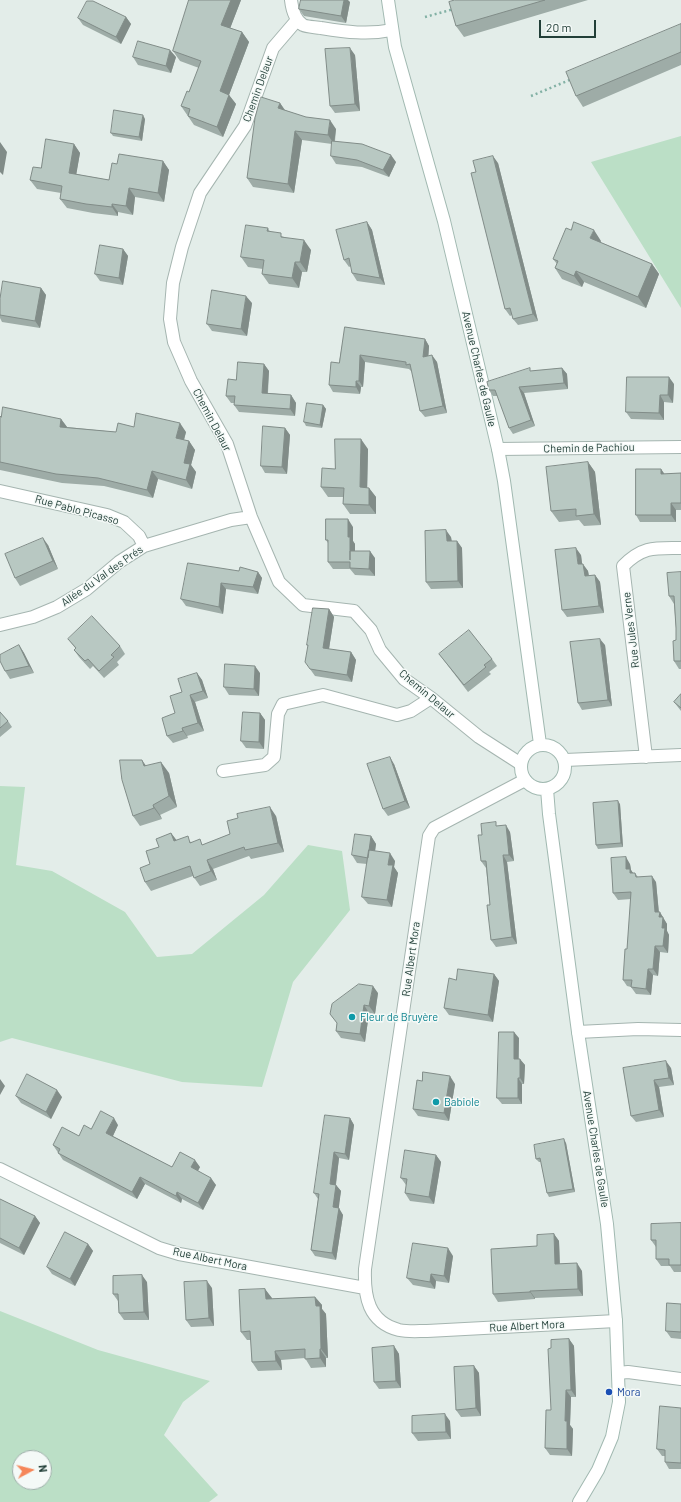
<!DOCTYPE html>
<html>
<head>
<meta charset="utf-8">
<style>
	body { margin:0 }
	#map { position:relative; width:681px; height:1502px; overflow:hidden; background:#e3ede9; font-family:Barlow,sans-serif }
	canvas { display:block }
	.north { position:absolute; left:12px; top:1450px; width:40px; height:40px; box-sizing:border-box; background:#f4f9f7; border:1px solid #a0afab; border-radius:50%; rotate:83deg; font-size:11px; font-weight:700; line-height:16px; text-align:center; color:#223f38 }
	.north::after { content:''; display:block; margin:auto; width:14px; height:18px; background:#f58659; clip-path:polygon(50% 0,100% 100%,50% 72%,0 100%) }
	.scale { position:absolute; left:539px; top:20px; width:57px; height:18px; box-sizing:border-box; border:2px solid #223f38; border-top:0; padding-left:5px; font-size:12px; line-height:14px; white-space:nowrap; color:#223f38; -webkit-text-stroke:3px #f4f9f7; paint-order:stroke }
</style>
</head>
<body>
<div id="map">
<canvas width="681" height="1502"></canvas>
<div class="north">N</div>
<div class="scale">20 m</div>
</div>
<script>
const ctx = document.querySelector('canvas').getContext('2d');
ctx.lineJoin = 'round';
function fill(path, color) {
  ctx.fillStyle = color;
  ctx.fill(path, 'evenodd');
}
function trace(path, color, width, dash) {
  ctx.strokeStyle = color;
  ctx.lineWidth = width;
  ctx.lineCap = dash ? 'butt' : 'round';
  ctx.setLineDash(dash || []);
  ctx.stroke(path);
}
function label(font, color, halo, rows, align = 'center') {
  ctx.font = font + ' Barlow,sans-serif';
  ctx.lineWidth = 3;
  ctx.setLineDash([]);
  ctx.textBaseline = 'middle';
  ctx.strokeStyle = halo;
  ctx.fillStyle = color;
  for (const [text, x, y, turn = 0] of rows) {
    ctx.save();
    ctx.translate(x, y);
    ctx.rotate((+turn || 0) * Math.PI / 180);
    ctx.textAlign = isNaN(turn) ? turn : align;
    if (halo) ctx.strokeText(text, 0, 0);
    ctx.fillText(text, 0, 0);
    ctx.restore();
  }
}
const green = new Path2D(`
	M681 136V308L591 162Z
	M0 786 25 787 16 865 52 871 125 912 157 957 192 954 264 895 308 845 342 851 350 910 293 982 262 1087 182 1082 12 1038 0 1042Z
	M0 1311 98 1350 210 1381 183 1402 164 1435 218 1495 209 1502H0ZM20 1458H44V1482H20Z`);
const path = new Path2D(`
	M425 17 454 9
	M531 96 572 79`);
const street = new Path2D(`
	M291 0C292 9 295 20 303 25 307 27 316 27 321 28 346 32 368 35 392 30
	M297 20 273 48 245 126 200 193 182 247 173 283 170 319 174 342 191 381 227 444 251 517 279 582 303 605 354 611 371 630 380 650 404 679 431 698 479 737 521 764
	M498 449 681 447
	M0 491 107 515 124 522 139 536 144 546
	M0 625 33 617 57 607 87 589 119 562 144 546 231 520 251 517
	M646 757 623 566C643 546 655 548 681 548
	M565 760 681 755
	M223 771 265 765 274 757 278 714 283 704 323 695 397 715 411 711 431 698
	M525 780 434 828 429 836 365 1269C364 1296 368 1322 399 1330 408 1332 418 1331 427 1331L616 1321
	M578 1032 638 1029 681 1030
	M0 1169 159 1248 179 1254 365 1288
	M618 1373 628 1372 681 1379`);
const secondary = new Path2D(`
	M388 0 395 47 444 221 498 449 504 481 540 744
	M521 767a22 22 0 1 1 44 0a22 22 0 1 1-44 0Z
	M547 789 549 814 578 1032 607 1224 616 1321 619 1402 612 1437 598 1470 579 1502`);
const wall = new Path2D(`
	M189 0H241L230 28 242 32 249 42 229 95 236 104 223 137 194 125 181 106 189 92 199 68 180 61 173 51Z
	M455 0H588L464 37 456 26Z
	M350 2 346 23 304 16 299 9Z
	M126 17 131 24 121 44 83 25 78 18Z
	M681 24V65L583 107 576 96Z
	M355 55 360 111 335 113 330 106Z
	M133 57H176L171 73 138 65Z
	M280 103 285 110 336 129 335 141 396 162 389 177 362 167 336 164 331 156 332 144 302 140 294 193 253 187 247 178Z
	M145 119 142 141 113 136 111 133Z
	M74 144 80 153 76 174 109 180 117 164 163 161 169 170 164 202 135 197 133 215 118 212V216L93 213 67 208 60 199 61 193 37 189 30 180 41 168Z
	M498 163 538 321 518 325 513 319 512 315 510 316 505 309 476 172Z
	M367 222 372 230 385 285 357 281 352 273 351 266 349 267 344 260Z
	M268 228 270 232 284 237 311 250 307 272H302L299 288 269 284 262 274 263 269 248 267 241 257Z
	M601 241 600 242 652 264 659 274 646 308 584 282 582 287 562 279 555 268 557 264 553 259Z
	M123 249 128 256 123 285 100 281 95 274Z
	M41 288 46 295 40 328 2 322 0 318V299Z
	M252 303 247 336 212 331 207 324Z
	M345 327 425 339 429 346 428 356 437 362 447 413 425 417 420 411 412 371H411L409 369 365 362 363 387H361L360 394 333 392 329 385 339 363Z
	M264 364 269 371 268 393 291 395 296 403 295 416 239 412 234 405V403H231L226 396 236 380Z
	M562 368 567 374 568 389 524 393 535 426 513 434 509 428 498 396H493L489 390 532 371Z
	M674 384 673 403 664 402V420L631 419 626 412Z
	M323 405 326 409 322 428 306 426 304 422Z
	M0 416 61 419 67 427 116 432 134 427 186 432 184 440 189 441 195 450 191 465 196 472 192 489 158 479 153 498 104 486 62 483 0 470Z
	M285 428 290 435 287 474 265 473 261 466Z
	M368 449 367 488H369L376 497V514H350L343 504V497H328L321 487 335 469Z
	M588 462 595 472 601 525 584 526 579 520 559 522 551 511Z
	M661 469 664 474 681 473V510H676V522H640L636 515Z
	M353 527V541L355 544V551L375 558V576L355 575 350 569H333L328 562V543L326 540Z
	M451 537 452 541H457L462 548 463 588 431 589 426 582Z
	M48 545 58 569 20 586 15 578Z
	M581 555 582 564 588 571 589 576 595 575 600 582 604 613 567 617 562 610Z
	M239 571 258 572 262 578 258 594 226 589 223 614 186 606 181 599Z
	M681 572V669H679L674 661 676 640V628L674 604 669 596Z
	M329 609 334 617 329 649 351 652 356 660 352 682 315 676 310 669 308 646 307 645Z
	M68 639 120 646 125 654 117 662 119 665 104 678 93 666 90 669 79 657 74 650 76 649Z
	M19 645 24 653 34 673 10 679 5 671Z
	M605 645 612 706 582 710 578 703Z
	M439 654 492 659 497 666 489 672 491 674 468 692Z
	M197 673 202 680 208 698 195 702 204 731 187 736 188 738 173 743 167 736 175 713 182 692Z
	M260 673 259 696 229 695 224 687Z
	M681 694V711L674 702Z
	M0 712 8 721 12 727 0 737Z
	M260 713 265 720 264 749 246 748 241 741Z
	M394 764 410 808 388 816 383 809Z
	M146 766 169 773 177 807 160 815 162 819 140 826 133 816Z
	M620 804 623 847 598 849 596 845Z
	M276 816 284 852 251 859 249 856 213 869 217 880 200 886 193 876 151 891 145 882 150 864 159 847 171 833 176 840 192 842 203 845 230 834Z
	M498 826 510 832 514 861 507 862 517 944 496 947 491 940 490 905 486 868 481 861 482 835Z
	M371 836 376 844 375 851 395 861 394 867 398 873 392 907 368 904 362 897 367 864 357 863 352 855Z
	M630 864 631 870 633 873H635L638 877 656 882 659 912 667 924V931L669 935 668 953 660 952 658 976 653 975 651 995 636 994 631 987 627 986 623 980 627 949 631 899 618 900 613 893Z
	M494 974 499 981 493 1022 449 1015 444 1008 456 980Z
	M378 993 375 1014 369 1013 365 1042 341 1038 336 1031 337 1023 330 1014Z
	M519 1038V1059L525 1065 524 1084H522V1104H502L497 1098Z
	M623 1068H671L674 1085 659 1087 664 1117 636 1122 631 1116Z
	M422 1081 455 1084 449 1121 418 1116 413 1109Z
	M16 1096 62 1097 51 1119 21 1103Z
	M350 1118 354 1125 349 1160 339 1158 336 1185 341 1191 338 1208 343 1215 336 1260 315 1256 311 1250 318 1199 314 1193Z
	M118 1125 113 1136 172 1167H200L198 1171 216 1185 203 1210 182 1199 181 1203 145 1184 137 1199 63 1160 53 1145 79 1136 91 1129Z
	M566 1143 575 1192 549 1197 547 1193 541 1162H539L536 1159Z
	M436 1155 441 1162 434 1204 410 1201 405 1193 407 1186 406 1185 401 1178Z
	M0 1199 35 1216 40 1223 24 1255 0 1243Z
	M681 1223V1272H674L670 1266H661L656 1259V1247L651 1240Z
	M554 1234 559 1241 560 1264 582 1271 583 1296 535 1298V1299L498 1302 493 1294 537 1246Z
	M88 1244 93 1251 75 1286 52 1274 47 1267Z
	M453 1256 449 1283 436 1281 435 1289 413 1285 407 1278Z
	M147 1282 149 1320H124L119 1313 118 1301 113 1294Z
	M212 1288 214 1326 191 1327 186 1320Z
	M265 1289 272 1299 315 1297 322 1305V1309L326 1314 328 1358H326V1367L311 1368 305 1358 281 1360 282 1370 258 1371 252 1362 251 1340H247L241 1332Z
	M681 1304V1339L671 1338 666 1331Z
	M569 1339 574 1346 576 1397H571L570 1425 573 1429 572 1456 550 1455 545 1448 551 1410V1348Z
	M394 1346 399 1354 401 1388 379 1389 374 1382Z
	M474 1366 479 1373 481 1416 461 1417 456 1410Z
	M681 1408V1469H669L665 1462V1456H662L657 1449Z
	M450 1421 451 1439 418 1441 412 1433Z`);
const shadedWall = new Path2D(`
	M231 0H241L228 34 221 25Z
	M344 0H348L350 2 346 23 341 16Z
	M126 17 131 24 121 44 116 37Z
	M242 32 249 42 229 95 236 104 223 137 217 127 220 91Z
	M350 48 355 55 360 111 355 104Z
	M170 50 176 57 171 73 166 66Z
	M280 103 286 112 278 108Z
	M143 115 145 119 142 141 139 137Z
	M330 120 336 129 334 144 328 135Z
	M295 131 302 140 294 193 288 184Z
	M0 142 7 152 3 175 0 172Z
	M74 144 80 153 75 182 69 173Z
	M391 155 396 162 389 177 383 170Z
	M493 156 498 163 538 321 533 314Z
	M163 161 169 170 164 202 158 193Z
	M129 188 135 197 133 215 126 206Z
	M112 204 118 212V216L112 207Z
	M367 222 372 230 385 285 380 278Z
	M594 230 601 241 598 249 590 238Z
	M304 240 311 250 307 272 300 262Z
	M123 249 128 256 123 285 119 278Z
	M295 262 302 272 299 288 292 278Z
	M652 264 659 274 646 308 638 297Z
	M576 271 584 282 582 287 574 276Z
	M41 288 46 295 40 328 35 321Z
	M246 296 252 303 247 336 241 329Z
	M425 339 429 346 428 364 423 357Z
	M360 355 365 362 363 387 359 381Z
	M432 355 437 362 447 413 443 406Z
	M264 364 269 371 267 400 262 393Z
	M562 368 567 374 568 389 564 383Z
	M669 377 674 384 673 403 668 395Z
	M356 381 361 387 360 394 356 387Z
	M519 387 524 393 535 426 531 420Z
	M291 395 296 403 295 416 290 409Z
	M660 395 664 402V420L659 413Z
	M323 405 326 409 322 428 320 425Z
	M61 419 67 427H60Z
	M180 423 186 432 182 447 176 438Z
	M285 428 290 435 287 474 282 467Z
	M361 439 368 449 367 497 360 487Z
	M189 441 195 450 191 465 196 472 192 489 186 480 184 463Z
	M588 462 595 472 601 525 594 514Z
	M661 469 666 476 661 474Z
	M152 471 158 479 153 498 147 490Z
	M369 488 376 497V514L369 505Z
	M671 503 676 510V522L671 515Z
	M348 519 353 527V541L355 544V567L350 560 348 537Z
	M446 530 451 537 452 548 447 541Z
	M43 538 48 545 58 569 53 561Z
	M457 541 462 548 463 588 458 581Z
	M576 548 581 555 583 571 578 564Z
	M370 551 375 558V576L369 569Z
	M583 564 588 571 590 583 585 576Z
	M258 572 262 578 258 594 253 587Z
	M595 575 600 582 604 613 599 606Z
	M221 583 226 589 223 614 219 607Z
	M329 609 334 617 328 655 323 648Z
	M600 639 605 645 612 706 608 700Z
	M19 645 24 653 34 673 29 666Z
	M351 652 356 660 352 682 347 675Z
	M255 666 260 673 259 696 254 689Z
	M197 673 202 680 208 698 203 691Z
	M190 695 195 702 204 731 198 723Z
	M260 713 265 720 264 749 259 742Z
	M182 728 187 736 188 738 183 731Z
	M390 757 394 764 410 808 405 801Z
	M142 760 149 770 144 766Z
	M161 762 169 773 177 807 169 796Z
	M618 801 620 804 623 847 621 843Z
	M153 805 160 815 162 819 154 808Z
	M270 807 276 816 284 852 278 843Z
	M506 825 510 832 514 861 509 855Z
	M171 833 178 842 174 841Z
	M371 836 376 844 373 865 368 858Z
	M390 853 395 861 394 867 398 873 392 907 387 900 388 865Z
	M503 855 507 862 517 944 512 937Z
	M626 857 630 864 631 870 635 876V880L626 869Z
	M207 860 213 869 217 880 211 871Z
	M652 876 656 882 659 915 660 912 667 924V931L669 935 668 953 663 946 662 928 655 912Z
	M655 946 660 952 658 976 653 969Z
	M648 969 653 975 651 995 646 989Z
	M494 974 499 981 493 1022 488 1015Z
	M373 986 378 993 375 1014 369 1006Z
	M364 1005 369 1013 365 1042 360 1034Z
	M514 1032 519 1038 518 1065 514 1059Z
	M520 1059 525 1065 524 1084 520 1078Z
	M666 1061 671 1068 674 1085 669 1078Z
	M450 1076 455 1084 449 1121 444 1113Z
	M518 1078 522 1084V1104L518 1098Z
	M0 1079 5 1086 0 1095Z
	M654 1080 659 1087 664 1117 659 1110Z
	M57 1090 62 1097 51 1119 46 1112Z
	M114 1118 118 1125 111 1140 106 1133Z
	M350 1118 354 1125 349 1160 345 1154Z
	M564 1139 566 1143 575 1192 573 1189Z
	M334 1152 339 1158 335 1190 330 1184Z
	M436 1155 441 1162 434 1204 429 1197Z
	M195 1160 200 1167 196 1174 191 1167Z
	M140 1177 145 1184 137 1199 132 1192Z
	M211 1178 216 1185 203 1210 198 1203Z
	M336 1185 341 1191 338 1214 333 1207Z
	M177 1192 182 1199 181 1203 176 1196Z
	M339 1208 343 1215 336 1260 332 1253Z
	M35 1216 40 1223 24 1255 19 1248Z
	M554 1234 559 1241 560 1272 555 1264Z
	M88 1244 93 1251 75 1286 70 1279Z
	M448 1248 453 1256 449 1283 444 1276Z
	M577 1263 582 1271 583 1296 578 1289Z
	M431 1274 436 1281 435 1289 430 1282Z
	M142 1275 147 1282 149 1320 144 1312Z
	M207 1281 212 1288 214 1326 209 1318Z
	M265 1289 272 1298V1308L266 1299Z
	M530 1291 535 1298V1299L530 1292Z
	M315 1297 322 1305V1309L326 1314 328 1358 321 1349 316 1306Z
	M569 1339 574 1346 576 1397 571 1390Z
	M394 1346 399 1354 401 1388 396 1381Z
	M320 1349 326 1358V1367L320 1358Z
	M275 1351 281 1360 282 1370 276 1361Z
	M474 1366 479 1373 481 1416 476 1408Z
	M566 1390 571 1397 570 1425 573 1429 572 1456 567 1449 565 1421Z
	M445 1414 450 1421 451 1439 446 1432Z`);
const building = new Path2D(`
	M189 0H231L221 25 242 32 220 91 229 95 217 127 188 116 190 109 181 106 187 91 189 92 201 61 173 51Z
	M301 0H344L341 16 299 9Z
	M455 0H545L456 26 449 2Z
	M87 1H93L126 17 116 37 78 18Z
	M681 24V52L576 96 566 72Z
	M138 41 170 50 166 66 133 57Z
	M350 48 355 104 330 106 325 49Z
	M261 97 280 103 278 108 306 117 330 120 328 135 295 131 288 184 247 178 255 118Z
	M114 110 143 115 139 137 111 133Z
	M46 139 74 144 69 173 109 180 112 163 117 164 119 154 163 161 158 193 129 188 126 206 112 204V207L86 204 60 199 62 186 30 180 33 167 41 168Z
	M332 141 362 144 391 155 383 170 357 160 331 156Z
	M493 156 533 314 513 319 510 308 505 309 471 173 476 172 473 161Z
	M367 222 380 278 352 273 349 258 344 260 336 230Z
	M574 222 594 230 590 238 652 264 638 297 576 271 574 276 555 268 558 261 553 259 566 228 571 230Z
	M246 225 268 228 267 231 281 233V237L304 240 300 262H295L292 278 262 274 264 260 241 257Z
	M100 245 123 249 119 278 95 274Z
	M3 281 41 288 35 321 0 315V299Z
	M212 290 246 296 241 329 207 324Z
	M345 327 425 339 423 357 432 355 443 406 420 411 410 364 406 365V362L360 355 359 381H356V387L329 385 331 362 339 363Z
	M238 362 264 364 262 393 291 395 290 409 234 405 235 396H226L228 379 236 380Z
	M530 368V371L562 368 564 383 519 387 531 420 509 428 495 390H489L487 382Z
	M627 377H669L668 395H660L659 413 626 412Z
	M307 403 323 405 320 425 304 422Z
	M3 407 61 419 60 427 116 432 118 423 134 427 136 413 180 423 176 438 189 441 184 463 190 464 186 480 152 471 147 490 98 478 56 474 0 462V416L1 417Z
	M263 426 285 428 282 467 261 466Z
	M335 439H361L360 487 369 488V505L343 504 344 488 321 487 322 468 335 469Z
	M588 462 594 514 576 516V509L551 511 546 467Z
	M636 469H661V474L681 473V503H671V515H636Z
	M326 519H348V537H350V560V551H370L369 569 350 568V562H328V540H326Z
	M446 530 447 541H457L458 581 426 582 425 531Z
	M43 538 53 561 15 578 5 554Z
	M576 548 578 564H583L585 576 595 575 599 606 562 610 555 550Z
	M188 563 239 571 240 567 258 572 253 587 221 583 219 607 181 599Z
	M681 572V661H674L673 641 676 640V628L674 596H669L667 573Z
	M313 608 329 609 323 648 351 652 347 675 310 669 305 662 308 645H307Z
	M92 616 120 646 111 655 114 657 99 671 88 659 85 661 74 650 76 648 68 639Z
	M469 630 492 659 484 665 486 667 464 685 439 654Z
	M600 639 608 700 578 703 570 642Z
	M19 645 29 666 5 671 0 661V655Z
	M225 664 255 666 254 689 224 687Z
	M197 673 203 691 190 695 198 723 182 728 183 731 167 736 162 718 175 713 170 696 182 692 178 679Z
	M681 694V708L674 702Z
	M0 712 8 721 0 728Z
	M243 712 260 713 259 742 241 741Z
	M390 757 405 801 383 809 367 764Z
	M120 760H142L144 766 161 762 169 796 153 805 154 808 133 816 122 780Z
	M618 801 621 843 596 845 593 803Z
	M270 807 278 843 245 850 244 847 207 860 211 871 194 878 190 866 145 882 140 868 150 864 146 851 159 847 156 839 171 833 174 841 188 836 190 843 200 839 202 845 230 834 227 821 238 818 237 814Z
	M496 822V826L506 825 509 855H503L512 937 491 940 487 905H490L486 861H481L478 835H482L481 824Z
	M355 834 371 836 368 858 352 855Z
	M369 850 390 853 388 865H393L387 900 362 897Z
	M626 857V869H630V873H635L636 877 652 876 655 912H660L659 917H663L662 928H665L663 946H655L653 969H648L646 989 631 987 632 980H623L625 949H627L631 892 613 893 611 858Z
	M458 969 494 974 488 1015 444 1008 449 978 456 980Z
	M359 984 373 986 369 1006 364 1005 360 1034 336 1031 337 1023 330 1014 332 1004Z
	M499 1032H514V1059H520V1078H518V1098H497Z
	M666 1061 669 1078 654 1080 659 1110 631 1116 623 1068Z
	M423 1072 450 1076 444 1113 413 1109 417 1080 422 1081Z
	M27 1074 57 1090 46 1112 16 1096Z
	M101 1111 114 1118 106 1133 172 1167 180 1152 195 1160 191 1167 211 1178 198 1203 177 1192 176 1196 140 1177 132 1192 58 1153 60 1149 53 1145 62 1127 79 1136 84 1125 91 1129Z
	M325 1115 350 1118 345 1154 334 1152 330 1184 336 1185 333 1207 339 1208 332 1253 311 1250 319 1194 314 1193Z
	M564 1139 573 1189 547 1193 540 1158 536 1159 534 1145Z
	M405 1150 436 1155 429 1197 405 1193 407 1179 401 1178Z
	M0 1199 35 1216 19 1248 0 1238Z
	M681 1223V1265H669V1259H656V1240H651V1224Z
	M65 1232 88 1244 70 1279 47 1267Z
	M554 1234 555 1264 577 1263 578 1289 530 1291V1292L493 1294 491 1249 537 1246V1235Z
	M413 1243 448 1248 444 1276 431 1274 430 1282 407 1278Z
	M142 1275 144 1312 119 1313 118 1294H113V1276Z
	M207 1281 209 1318 186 1320 184 1282Z
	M265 1289 266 1299 315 1297 316 1306H320L321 1349H320V1358L305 1359V1349L275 1351 276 1361 252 1362 250 1331 241 1332 239 1290Z
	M667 1303 681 1304V1332L666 1331Z
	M569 1339 571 1390H566L565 1421H567V1449L545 1448 546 1410H551L548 1349 551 1348V1340Z
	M394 1346 396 1381 374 1382 372 1348Z
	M474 1366 476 1408 456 1410 454 1367Z
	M660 1406 681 1408V1463L665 1462V1450L657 1449Z
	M445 1414 446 1432 412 1433V1416Z`);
const markers = [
	[352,1017,4,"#0f9aa8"],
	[436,1102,4,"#0f9aa8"],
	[609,1392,4,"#1a4fb4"]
];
const streetNames = [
	["Chemin Delaur",258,89,-70],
	["Avenue Charles de Gaulle",479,369,77],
	["Chemin Delaur",212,420,62],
	["Chemin de Pachiou",589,448,-1],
	["Rue Pablo Picasso",77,510,15],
	["Allée du Val des Prés",102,576,-35],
	["Rue Jules Verne",631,630,-97],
	["Chemin Delaur",427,694,40],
	["Rue Albert Mora",411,959,-82],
	["Avenue Charles de Gaulle",596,1149,81],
	["Rue Albert Mora",210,1259,12],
	["Rue Albert Mora",527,1326,-3]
];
const cultureNames = [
	["Fleur de Bruyère",360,1017],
	["Babiole",444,1102]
];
const transitNames = [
	["Mora",617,1392]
];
fill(green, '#bbdfc6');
trace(street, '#a5b5b0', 14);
trace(secondary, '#a1b9b1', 14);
trace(path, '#83b1a5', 2.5, [2, 3]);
trace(street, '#fff', 12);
trace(secondary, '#fff', 12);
fill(wall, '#9eaca7');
fill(shadedWall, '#818c88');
fill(building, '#b8c8c2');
trace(building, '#818c88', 1);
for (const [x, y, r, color] of markers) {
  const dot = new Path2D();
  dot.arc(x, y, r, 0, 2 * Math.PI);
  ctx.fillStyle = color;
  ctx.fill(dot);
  trace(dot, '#f4f9f7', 1.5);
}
label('11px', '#223f38', '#f4f9f7', streetNames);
label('11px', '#0d838f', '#f4f9f7', cultureNames, 'left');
label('11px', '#164399', '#f4f9f7', transitNames, 'left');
</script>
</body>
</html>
